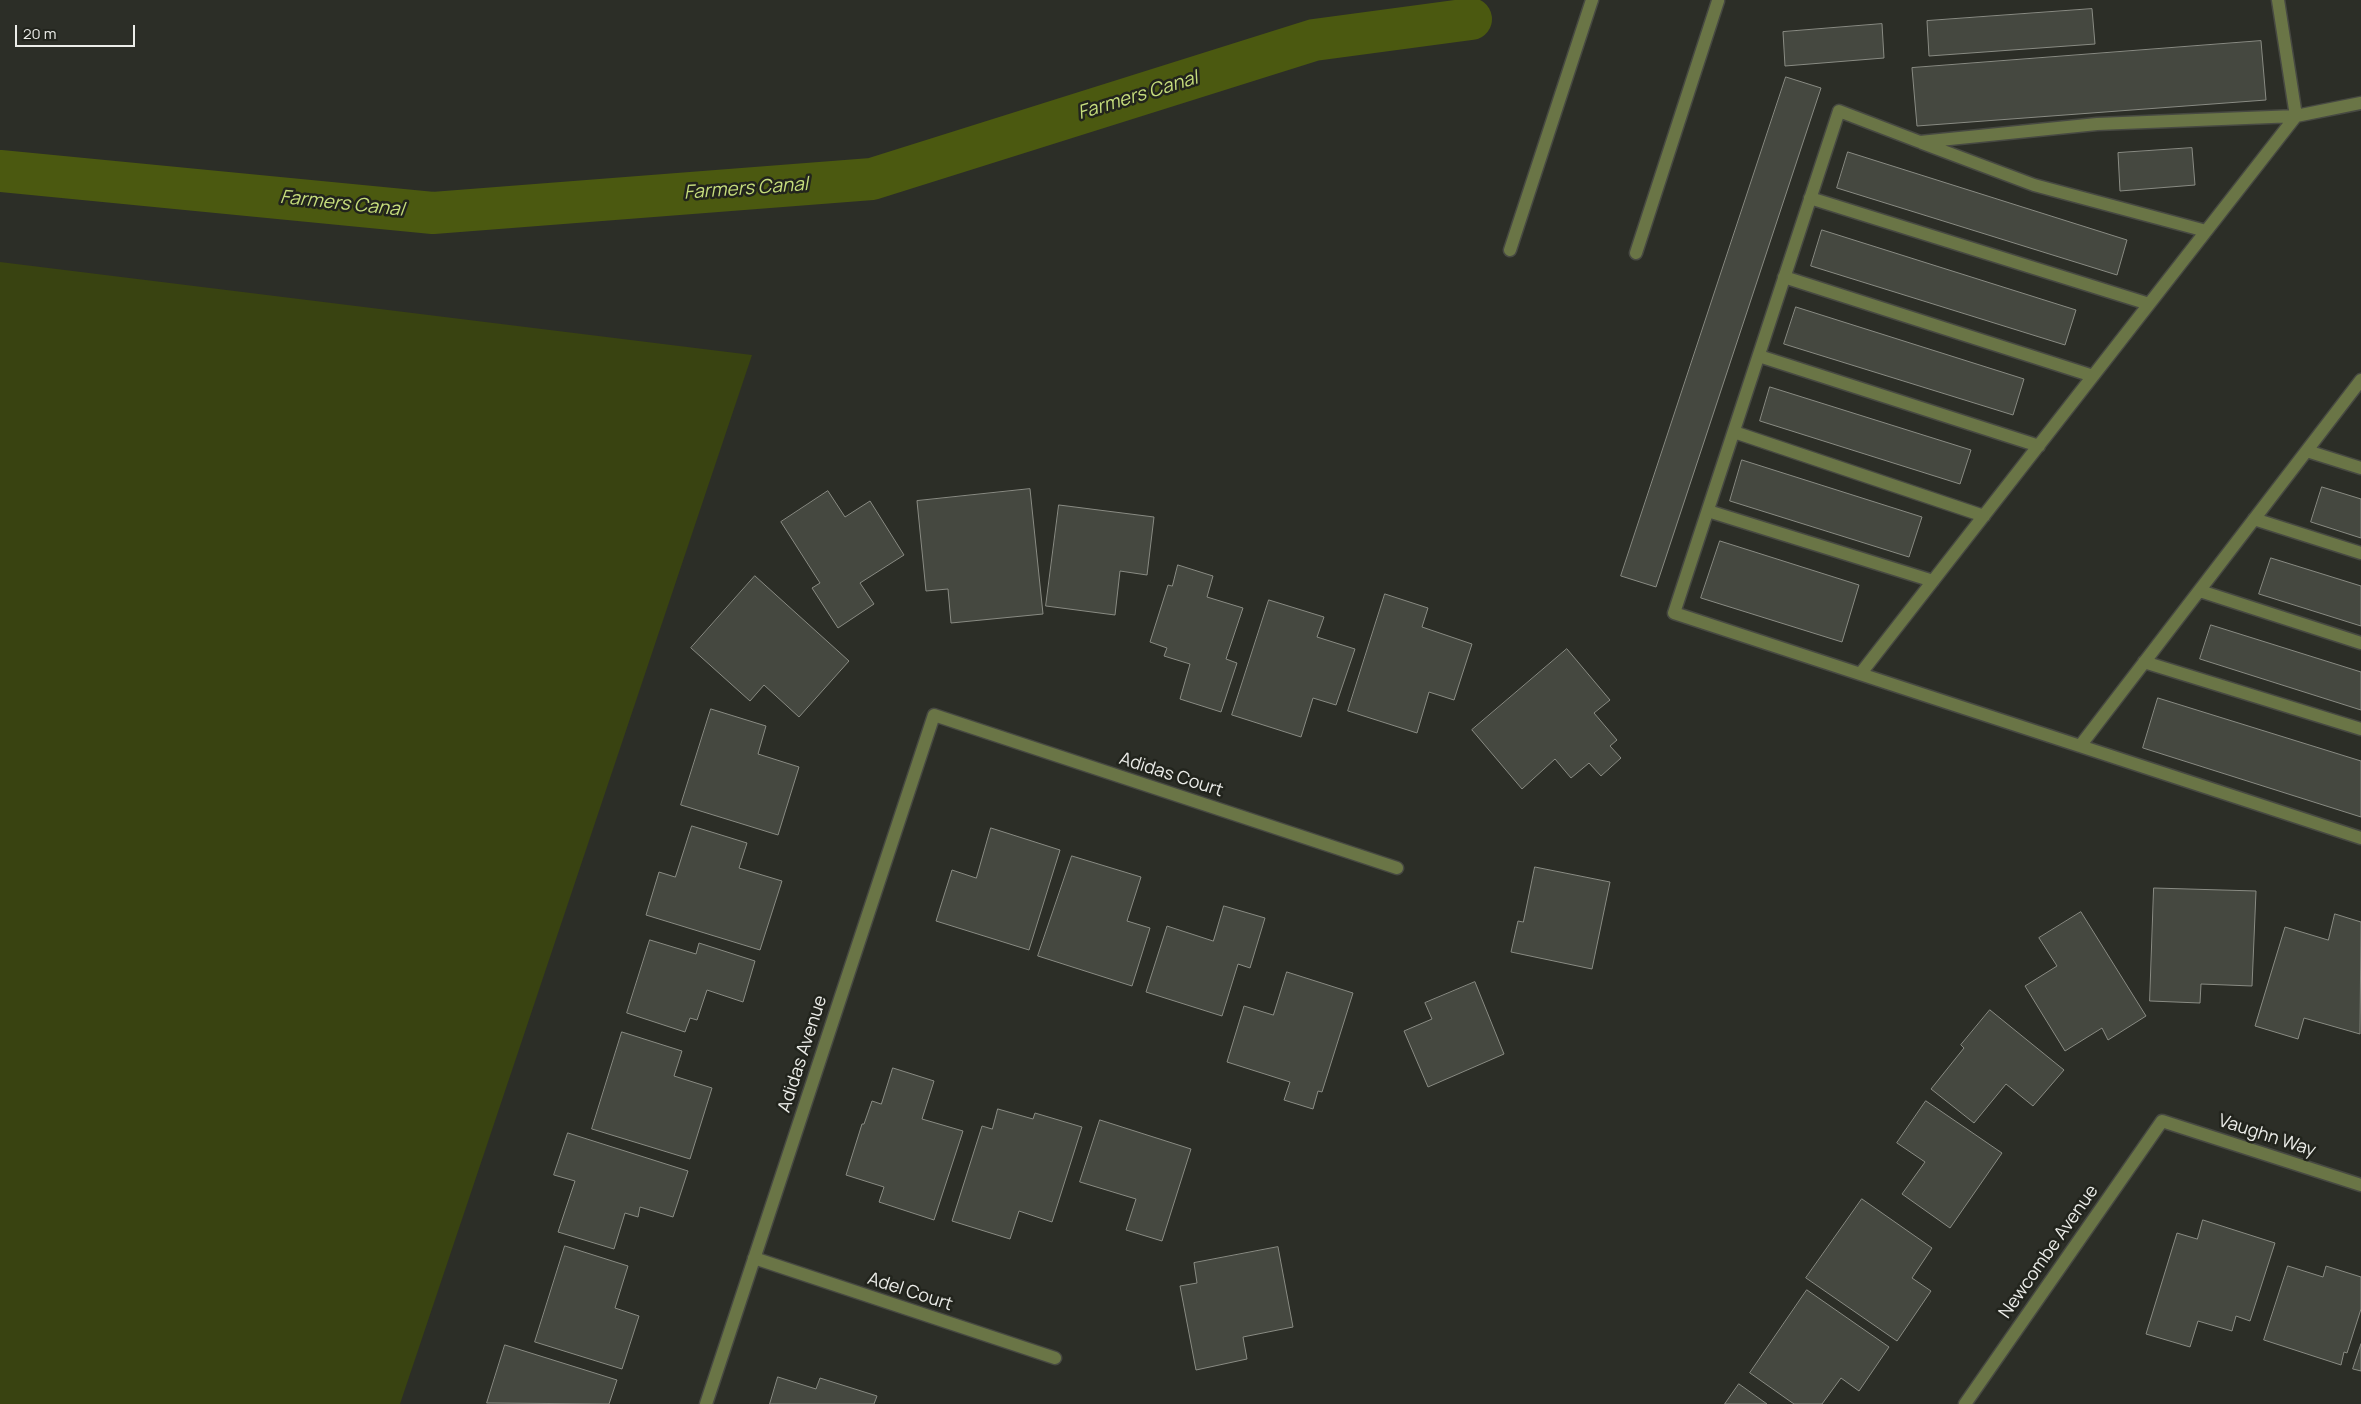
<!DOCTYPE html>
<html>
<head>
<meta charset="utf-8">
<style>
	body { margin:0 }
	#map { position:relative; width:2361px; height:1404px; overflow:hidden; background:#2c2e27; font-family:Manrope,sans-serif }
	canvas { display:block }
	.scale { position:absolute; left:15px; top:25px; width:120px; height:22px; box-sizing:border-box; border:2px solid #ecede9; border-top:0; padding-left:6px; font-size:15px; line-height:18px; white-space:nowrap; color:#ecede9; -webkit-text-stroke:4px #22241d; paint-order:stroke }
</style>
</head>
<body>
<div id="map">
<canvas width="2361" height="1404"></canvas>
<div class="scale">20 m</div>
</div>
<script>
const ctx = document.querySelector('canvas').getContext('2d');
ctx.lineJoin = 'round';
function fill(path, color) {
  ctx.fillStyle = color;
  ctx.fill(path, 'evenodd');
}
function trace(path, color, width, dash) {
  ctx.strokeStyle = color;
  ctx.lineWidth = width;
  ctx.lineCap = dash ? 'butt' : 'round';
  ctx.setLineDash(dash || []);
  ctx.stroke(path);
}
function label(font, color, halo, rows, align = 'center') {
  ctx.font = font + ' Manrope,sans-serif';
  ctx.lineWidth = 5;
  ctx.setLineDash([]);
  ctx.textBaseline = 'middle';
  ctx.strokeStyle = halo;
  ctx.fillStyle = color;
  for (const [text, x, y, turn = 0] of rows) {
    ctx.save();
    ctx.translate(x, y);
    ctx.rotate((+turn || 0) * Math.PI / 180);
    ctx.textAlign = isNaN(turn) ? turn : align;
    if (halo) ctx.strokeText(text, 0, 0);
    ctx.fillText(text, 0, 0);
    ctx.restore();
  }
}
const green = new Path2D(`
	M0 262 752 355 400 1404H0Z`);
const canal = new Path2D(`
	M0 171 433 213 872 179 1314 40 1471 19`);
const building = new Path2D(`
	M2092 9 2095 44 1929 56 1927 21Z
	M1882 24 1884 58 1785 66 1783 32Z
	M2261 41 2266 100 1917 126 1912 68Z
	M1786 77 1821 88 1656 587 1621 576Z
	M2192 148 2195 185 2120 191 2118 153Z
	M1848 152 2127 240 2117 275 1837 188Z
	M1822 230 2076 310 2065 345 1811 266Z
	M1796 307 2024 379 2013 415 1784 344Z
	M1770 387 1971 450 1960 484 1760 421Z
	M1742 460 1922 517 1909 557 1730 501Z
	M2322 487 2361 499V538L2311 522Z
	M1030 489 1043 614 951 623 948 589 926 591 917 501Z
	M828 491 845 517 870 501 904 555 860 583 874 604 838 628 812 588 820 583 781 522Z
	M1059 505 1154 517 1147 575 1120 571 1115 615 1046 606Z
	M1720 541 1859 585 1842 642 1701 598Z
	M2271 558 2361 586V626L2259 594Z
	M1178 565 1213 576 1207 597 1243 608 1226 659 1237 663 1221 712 1180 699 1190 664 1164 656 1167 648 1150 642 1168 585 1172 586Z
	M755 576 849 661 799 717 764 685 750 701 691 648Z
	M1385 594 1428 608 1422 627 1472 644 1454 700 1429 692 1417 733 1348 711Z
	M1269 600 1324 617 1317 637 1355 649 1336 705 1313 698 1301 737 1232 715Z
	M2211 625 2361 672V710L2200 659Z
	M1567 649 1610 700 1594 713 1617 740 1610 746 1621 758 1601 776 1589 763 1571 778 1555 759 1522 789 1472 730Z
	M2158 698 2361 761V817L2143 748Z
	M711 709 766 726 758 754 799 767 778 835 681 805Z
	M692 826 747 843 739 868 782 881 760 950 646 915 659 872 675 877Z
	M991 828 1060 850 1029 950 936 921 952 870 976 878Z
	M1072 856 1141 877 1127 921 1150 928 1132 986 1038 956Z
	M1535 867 1610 882 1592 969 1511 952 1518 921 1523 922Z
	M2154 888 2256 891 2252 986 2201 984 2200 1003 2150 1001Z
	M1224 906 1265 918 1250 968 1238 964 1222 1016 1146 992 1167 926 1213 941Z
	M2081 912 2146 1016 2108 1040 2102 1028 2065 1051 2025 986 2057 966 2039 938Z
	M2335 914 2361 922 2360 1034 2304 1018 2298 1039 2255 1026 2285 927 2328 940Z
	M650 940 696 954 699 943 755 961 743 1002 707 990 697 1020 690 1018 685 1032 627 1013Z
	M1287 972 1353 993 1322 1092 1318 1091 1313 1109 1284 1100 1290 1082 1227 1062 1244 1006 1273 1015Z
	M1475 982 1504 1054 1428 1087 1404 1031 1432 1019 1425 1003Z
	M1990 1010 2064 1070 2033 1106 2006 1084 1974 1123 1931 1089 1964 1048 1961 1045Z
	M622 1032 682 1051 674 1076 712 1088 690 1159 592 1129Z
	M893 1068 934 1081 922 1119 963 1131 934 1220 879 1202 884 1187 846 1175 862 1124H864L872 1101 881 1104Z
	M1926 1101 2002 1153 1950 1228 1902 1194 1925 1162 1897 1143Z
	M998 1109 1033 1119 1035 1113 1082 1127 1052 1222 1019 1211 1010 1239 952 1221 982 1126 992 1129Z
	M1100 1120 1191 1149 1162 1241 1126 1230 1136 1199 1080 1182Z
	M568 1133 688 1171 673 1217 640 1207 638 1217 625 1213 614 1249 558 1232 575 1181 554 1175Z
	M1862 1199 1932 1248 1912 1278 1931 1291 1897 1341 1806 1278Z
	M2203 1220 2275 1243 2250 1321 2236 1316 2232 1331 2198 1321 2190 1347 2146 1334 2177 1233 2197 1239Z
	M565 1246 628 1266 615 1308 639 1316 622 1369 535 1342Z
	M1278 1247 1293 1327 1243 1337 1247 1359 1196 1370 1180 1286 1197 1283 1194 1263Z
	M2288 1266 2323 1277 2326 1266 2361 1277V1309L2347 1353 2344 1352 2341 1365 2264 1340Z
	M1807 1290 1889 1347 1859 1391 1841 1378 1822 1404H1794L1750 1373Z
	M2361 1344V1371L2353 1369Z
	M505 1345 617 1380 609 1404 487 1403Z
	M778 1377 816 1389 820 1378 877 1396 874 1404H770Z
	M1739 1384 1767 1404H1725Z`);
const service = new Path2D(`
	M2361 103 2296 116 2097 124 1920 142 1839 111 1674 613 2361 838
	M1922 143 2034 185 2206 231
	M1810 198 2149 304
	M1510 250 1592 0
	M1636 253 1718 1
	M1784 277 2093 376
	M1759 356 2039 446
	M1734 432 1984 516
	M2307 451 2361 468
	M1708 511 1933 581
	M2254 519 2361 553
	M2200 591 2361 643
	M2144 662 2361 729
	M1861 673 2296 116 2278 0
	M2080 746 2361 380`);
const minor = new Path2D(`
	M754 1258 1055 1358
	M706 1404 934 715 1397 868
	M1965 1404 2162 1121 2361 1185`);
const streetNames = [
	["Adidas Court",1171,775,18],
	["Adidas Avenue",803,1054,-72],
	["Vaughn Way",2267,1136,18],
	["Newcombe Avenue",2049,1252,-55],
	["Adel Court",910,1292,18]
];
const waterNames = [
	["Farmers Canal",1138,96,-17],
	["Farmers Canal",746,189,-4],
	["Farmers Canal",342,204,6]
];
fill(green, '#394311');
trace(canal, '#4b5910', 42);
fill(building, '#454840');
trace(building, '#898b83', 1);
trace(service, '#474942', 15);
trace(minor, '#474942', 15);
trace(service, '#6a7546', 12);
trace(minor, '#6a7546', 12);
label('18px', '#ecede9', '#22241d', streetNames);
label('italic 19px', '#c6dd7c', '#22241d', waterNames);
</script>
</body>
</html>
